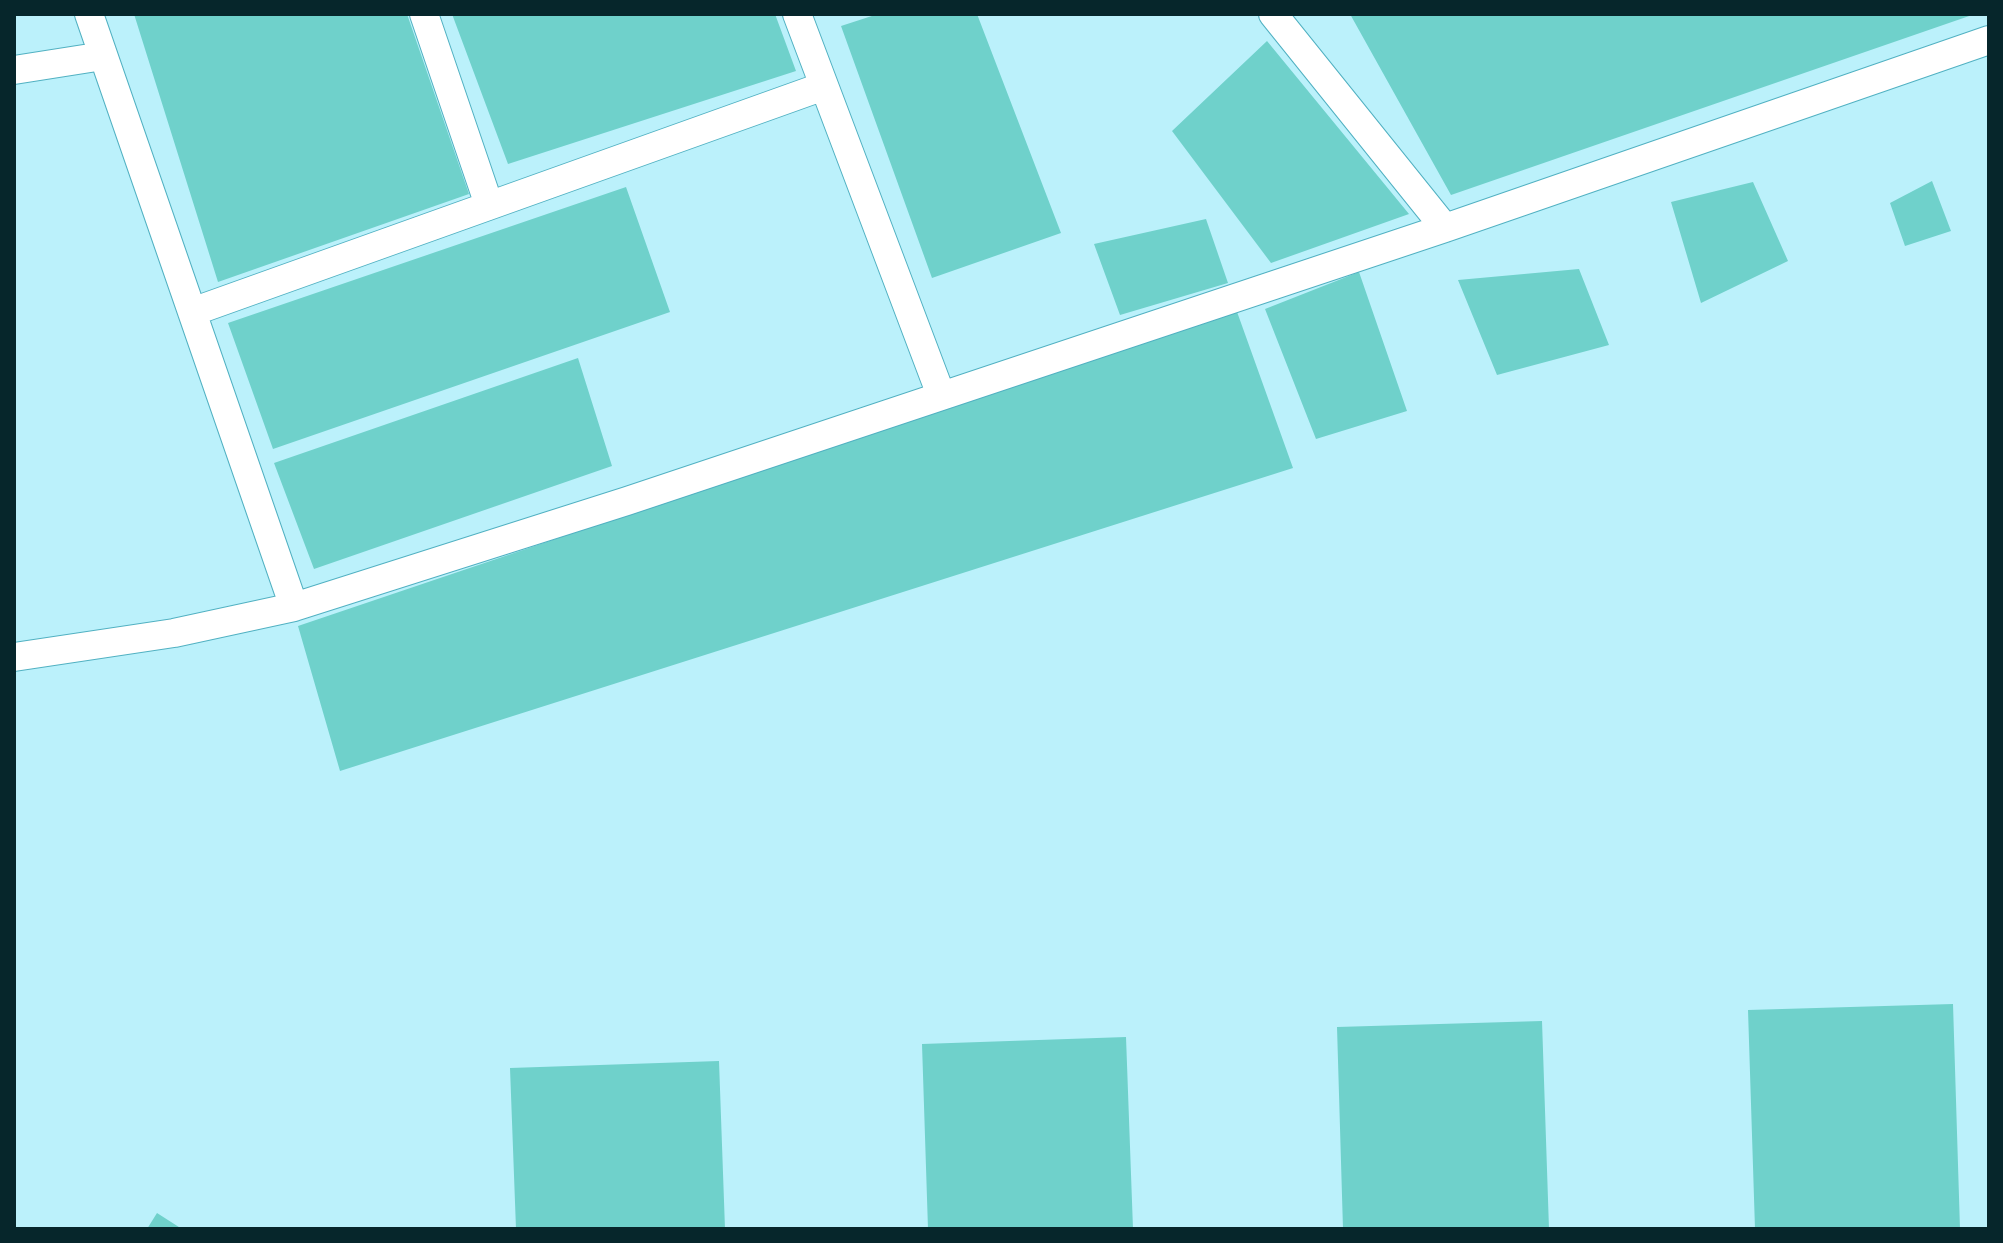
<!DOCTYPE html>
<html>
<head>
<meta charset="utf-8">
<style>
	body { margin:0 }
	#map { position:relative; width:2003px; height:1243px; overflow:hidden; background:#bbf1fb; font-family:Jost,sans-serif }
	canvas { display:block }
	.frame { position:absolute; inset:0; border:16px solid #06262b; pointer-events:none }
</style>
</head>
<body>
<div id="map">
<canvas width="2003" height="1243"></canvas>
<div class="frame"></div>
</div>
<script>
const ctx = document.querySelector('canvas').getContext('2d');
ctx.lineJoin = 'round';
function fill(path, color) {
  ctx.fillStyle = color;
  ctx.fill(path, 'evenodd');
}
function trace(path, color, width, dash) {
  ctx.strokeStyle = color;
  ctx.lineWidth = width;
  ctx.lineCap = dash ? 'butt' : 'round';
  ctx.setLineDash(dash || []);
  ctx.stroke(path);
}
const building = new Path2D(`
	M134 14H407L469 194 218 282Z
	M452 14H775L796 71 508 164Z
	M878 14H977L1061 233 932 278 841 26Z
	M1350 14H1975L1451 195Z
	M1267 41 1409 214 1271 263 1172 131Z
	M1932 181 1951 231 1905 246 1890 203Z
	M1753 182 1788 261 1701 303 1671 202Z
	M626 187 670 312 273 449 228 323Z
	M1206 219 1228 283 1120 315 1094 244Z
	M1579 269 1609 345 1497 375 1458 280Z
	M1359 272 1407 411 1316 439 1265 309Z
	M1236 309 1293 468 340 771 298 626Z
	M578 358 612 466 314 569 274 463Z
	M1953 1004 1960 1229H1755L1748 1010Z
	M1542 1021 1549 1229H1343L1337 1027Z
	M1126 1037 1133 1229H928L922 1044Z
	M719 1061 725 1229H516L510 1068Z
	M157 1213 182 1229H147Z`);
const minor = new Path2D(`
	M89 14 294 607
	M424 14 489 205
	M797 14 941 395
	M1273 14 1445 228
	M14 70 103 56
	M192 312 824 86
	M14 657 174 633 294 607 627 501 1445 228 1989 40`);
fill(building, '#6fd1cb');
trace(minor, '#51b1c2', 30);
trace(minor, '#fff', 28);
</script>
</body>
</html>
